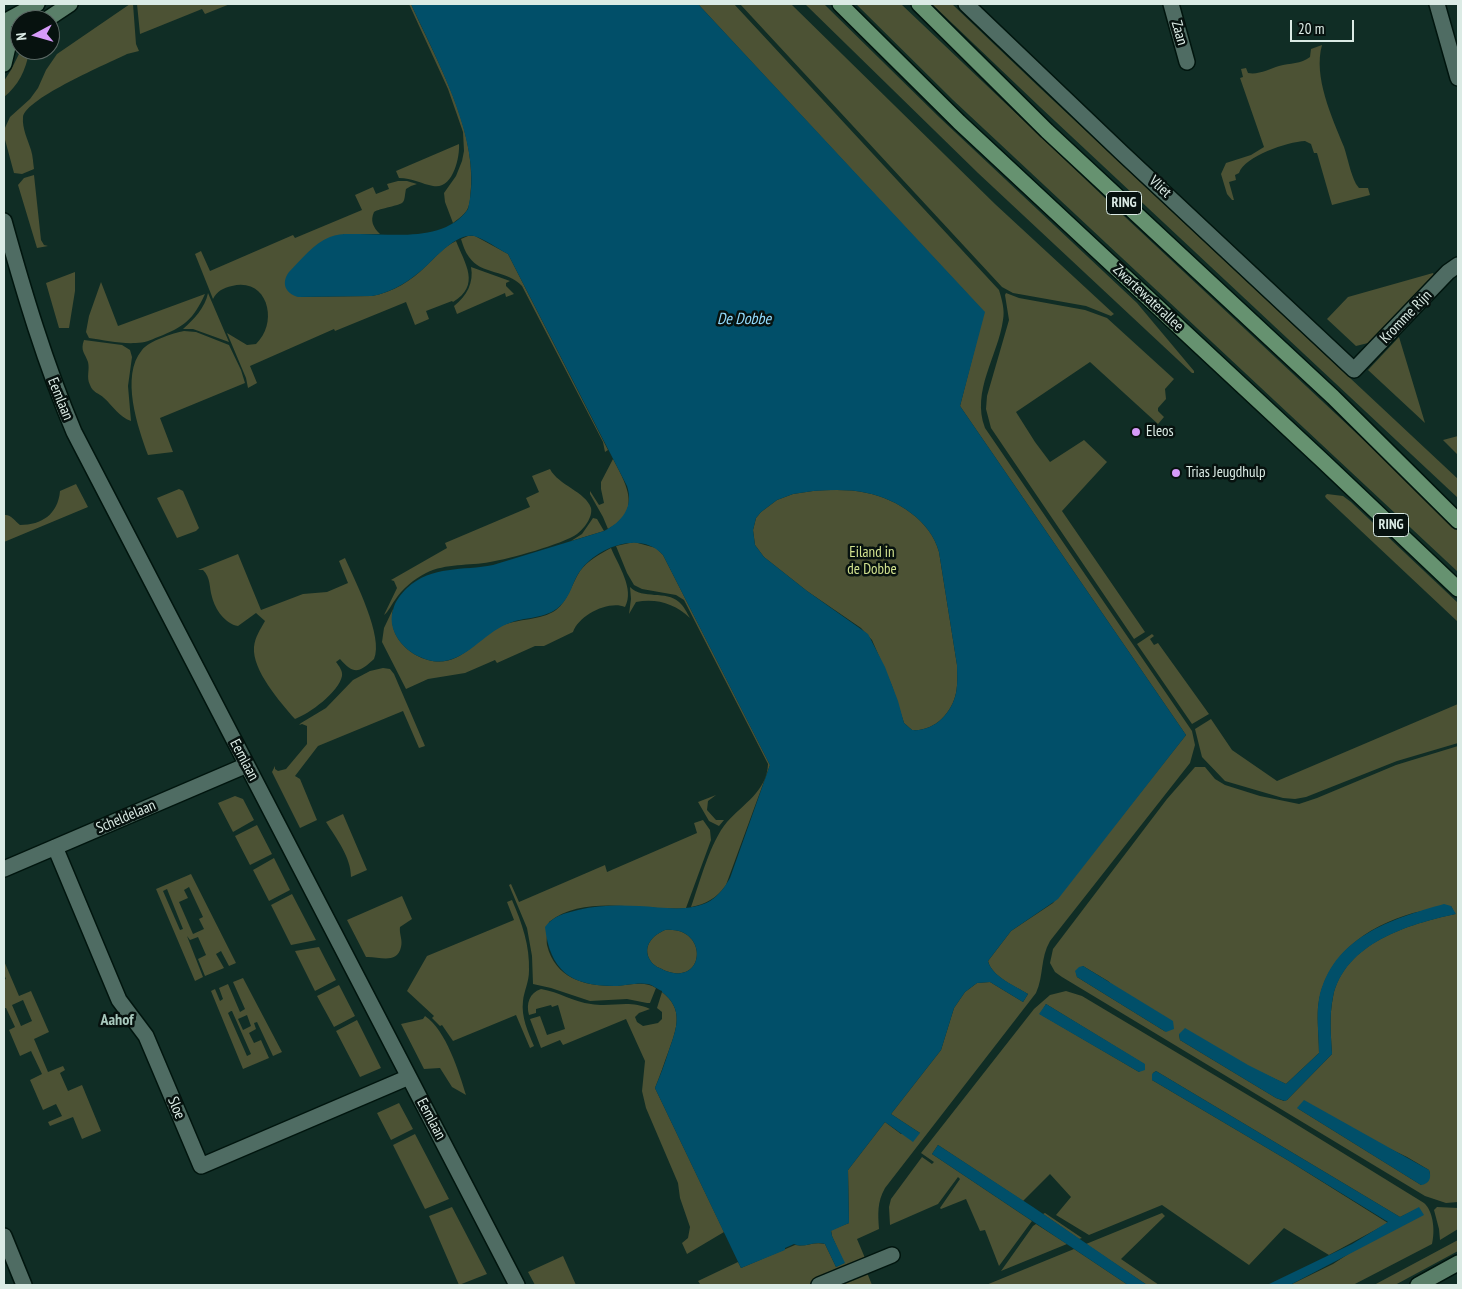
<!DOCTYPE html>
<html>
<head>
<meta charset="utf-8">
<style>
	body { margin:0 }
	#map { position:relative; width:1462px; height:1289px; overflow:hidden; background:#102d25; font-family:"PT Sans Narrow",sans-serif }
	canvas { display:block }
	.frame { position:absolute; inset:0; border:5px solid #dbebe5; pointer-events:none }
	.north { position:absolute; left:10px; top:10px; width:50px; height:50px; box-sizing:border-box; background:#07120f; border:1px solid #5c6965; border-radius:50%; rotate:264deg; font-size:14px; font-weight:700; line-height:20px; text-align:center; color:#dbebe5 }
	.north::after { content:''; display:block; margin:auto; width:18px; height:22px; background:#d69bf9; clip-path:polygon(50% 0,100% 100%,50% 72%,0 100%) }
	.scale { position:absolute; left:1290px; top:20px; width:64px; height:22px; box-sizing:border-box; border:2px solid #dbebe5; border-top:0; padding-left:6px; font-size:15px; line-height:18px; white-space:nowrap; color:#dbebe5; -webkit-text-stroke:4px #07120f; paint-order:stroke }
</style>
</head>
<body>
<div id="map">
<canvas width="1462" height="1289"></canvas>
<div class="frame"></div>
<div class="north">N</div>
<div class="scale">20 m</div>
</div>
<script>
const ctx = document.querySelector('canvas').getContext('2d');
ctx.lineJoin = 'round';
function fill(path, color) {
  ctx.fillStyle = color;
  ctx.fill(path, 'evenodd');
}
function trace(path, color, width, dash) {
  ctx.strokeStyle = color;
  ctx.lineWidth = width;
  ctx.lineCap = dash ? 'butt' : 'round';
  ctx.setLineDash(dash || []);
  ctx.stroke(path);
}
function label(font, color, halo, rows, align = 'center') {
  ctx.font = font + ' "PT Sans Narrow",sans-serif';
  ctx.lineWidth = 5;
  ctx.setLineDash([]);
  ctx.textBaseline = 'middle';
  ctx.strokeStyle = halo;
  ctx.fillStyle = color;
  for (const [text, x, y, turn = 0] of rows) {
    ctx.save();
    ctx.translate(x, y);
    ctx.rotate((+turn || 0) * Math.PI / 180);
    ctx.textAlign = isNaN(turn) ? turn : align;
    if (halo) ctx.strokeText(text, 0, 0);
    ctx.fillText(text, 0, 0);
    ctx.restore();
  }
}
const green = new Path2D(`
	M130 4H133L136 44 139 51 127 54C109 63 26 98 23 117 22 129 28 140 31 150 33 156 33 163 34 169L22 174 14 173 4 136V130L10 117 30 99 38 88 46 70 57 54Z
	M137 4H230L205 14 202 9 140 34Z
	M409 4H411C436 60 475 125 471 187 470 195 471 203 467 210 464 215 458 219 453 223L445 202 444 193 456 176 462 161 464 151 463 132 448 89Z
	M698 4H734L999 290C1002 300 1005 310 1003 320 998 356 971 391 985 428L1192 731 1195 745 1190 763 1050 941C1040 958 1044 976 1036 993L885 1188C877 1202 878 1214 879 1229L857 1239 865 1258 847 1269 808 1285H699L700 1284 698 1281 738 1262 741 1268 795 1245C807 1247 813 1241 825 1244L836 1267 844 1263 832 1236 831 1230 849 1223 848 1170 885 1122 901 1134 920 1133 891 1114 941 1050 954 1008 965 992 977 983 990 982 1023 1002 1028 994C1015 986 992 977 988 961L1011 931 1053 903 1186 735 960 406 984 312Z
	M740 4H791L995 204 1114 314 1111 316 1086 306 1013 293 1002 287Z
	M805 4H824L939 117 1137 303 1194 371V373H1192L978 173Z
	M856 4H901L1124 216 1458 528V572L953 100Z
	M932 4H952L1039 87 1458 479V498L1040 107Z
	M1322 45C1313 77 1332 117 1344 147 1348 159 1350 172 1356 184L1359 188H1368L1370 195 1332 205 1317 153H1314L1311 144 1305 141C1287 142 1245 156 1239 173L1235 175 1236 180 1229 182 1234 200H1232L1227 194 1221 174 1226 163 1251 155 1264 147 1240 78 1243 77 1241 69 1246 68 1248 73C1259 75 1269 69 1279 66 1290 63 1301 64 1310 57L1311 49Z
	M21 50H32V52H29C26 70 18 86 4 97V81L11 70Z
	M459 144C460 157 453 190 433 186 422 184 412 178 399 178L396 171Z
	M34 175 41 240 44 245 48 246 37 248 18 185 24 178Z
	M398 181H407L417 184 411 186 406 189C405 193 405 200 403 202 400 206 380 208 374 212 370 221 373 227 380 234H344L298 297 372 296C393 292 411 281 426 266 436 257 443 247 456 241 465 264 481 285 453 302L452 301 426 311 429 319 415 325 406 302 335 331 334 329 250 366 257 383 248 388 246 378 227 333 247 345 256 344C279 323 268 277 232 286 223 288 217 291 213 299L195 254 201 251 210 271 293 235 295 238 362 210 355 195 373 187 376 194 389 189 387 184Z
	M468 236H475L508 254 608 450 605 452 603 442 522 286C508 270 481 275 469 257 465 252 463 245 461 239Z
	M471 267 510 281 506 283V286L514 294 506 297 505 293 457 314 454 306C467 296 474 282 471 267Z
	M75 272V291L69 328H59L46 283Z
	M1433 273 1434 275 1368 343 1356 346 1327 319 1348 297Z
	M101 282 118 326 205 294C193 320 184 327 158 337 151 340 144 343 136 343 120 344 104 340 89 338L86 332 89 316Z
	M208 293 229 342 193 329H183C194 319 205 308 208 293Z
	M1006 293 1019 298 1085 310 1107 318 1174 379 1165 389 1166 399 1158 408V411L1164 417 1158 424 1090 362 1016 412 1035 442 1050 462 1084 440 1107 462 1062 511 1145 632 1134 639 991 428 986 409 987 396 1009 320 1005 295Z
	M184 331 196 332 229 345 241 370 245 383 160 418 173 452 148 455C138 428 120 376 142 350 149 341 173 333 184 331Z
	M1399 337 1425 423 1368 370Z
	M84 340 122 345 130 350 132 357 128 386 131 421C119 417 113 406 104 398 99 393 93 393 90 385 86 377 90 370 88 362 85 353 80 351 84 340Z
	M1458 436V455L1443 440Z
	M613 459C626 484 643 511 608 529L603 517 590 494V491L599 505 604 503 601 489V482Z
	M550 469C558 485 586 492 591 508 593 517 584 529 577 534 563 544 509 559 490 562 469 566 446 563 426 573 414 579 402 589 395 600 391 605 389 611 384 615L397 588 394 581 391 580 447 548 445 543 530 507 526 498 539 492 532 476Z
	M76 484 88 507 4 542V515C11 514 15 521 20 525 42 525 58 514 60 491Z
	M179 489 183 491 199 528 196 531 177 538 157 498Z
	M813 491C830 490 849 489 867 493 897 499 931 521 939 552L957 665C957 674 958 684 956 693 952 713 934 732 912 730L904 723 892 686 872 640 861 628 807 591 764 557 755 545 753 530 756 518 761 512 777 500 793 494Z
	M1327 494 1343 496 1351 502 1458 603V622L1326 498 1325 496Z
	M593 518 597 519 604 531 571 541 582 534Z
	M634 542 656 548 663 555 770 765 726 885C717 898 706 904 691 907 700 882 710 842 727 822 743 804 767 791 768 764L684 600 676 595 642 589 634 585 627 573 616 546Z
	M611 548C618 565 635 589 625 607 609 600 579 615 573 632L544 646H535L497 663 495 660 465 673 428 679 406 689 382 642 384 628 393 609C390 623 394 637 405 647 411 653 420 658 428 660 460 669 476 638 501 626 519 618 540 621 556 610 568 601 572 583 580 571 587 561 600 554 611 548Z
	M238 554 261 610 303 594 327 592 348 583 339 561 345 558C355 581 384 637 374 659 359 673 354 675 340 659L336 662C339 666 343 671 342 676 339 692 309 714 295 719 280 702 252 670 254 647 255 637 260 630 265 621L256 613 238 626C225 624 215 609 212 597 209 587 211 578 203 570H198Z
	M630 587C643 600 666 590 679 602 684 606 687 613 690 618 675 604 657 598 636 602L629 614 631 599Z
	M1152 634 1154 636 1150 639 1154 645 1158 643 1209 714 1192 724 1137 644Z
	M383 668 390 669 394 674 425 746 419 748 403 711 318 746 295 776 300 779 317 820 300 828 272 772 275 766V769L278 771 286 769 307 744V726L302 724 299 725 301 723 326 708 353 680 370 671Z
	M1458 704V743L1397 761 1306 797 1295 799 1283 798 1225 781 1202 757 1195 729 1211 719 1232 750 1277 781Z
	M1458 746V1202L1446 1203 1425 1196 1062 977 1055 972 1050 963 1053 949 1167 799 1195 767H1205L1215 779 1225 785 1260 796 1299 804 1317 798 1396 765ZM1451 906 1455 914C1409 924 1344 943 1333 997 1329 1016 1331 1036 1332 1054L1287 1100 1284 1101 1276 1098 1180 1040 1179 1034 1286 1084 1319 1053C1319 1038 1317 1022 1318 1007 1324 956 1367 926 1413 913 1425 910 1438 908 1451 906ZM1083 966 1108 981 1166 1032 1077 977 1076 971ZM1297 1108 1378 1143 1407 1157 1429 1170 1430 1174 1421 1185Z
	M716 795 708 801 707 810 716 820H724L719 826 709 821 698 802Z
	M235 796 243 799 254 820 233 832 218 803Z
	M343 814 367 870 351 877C351 857 336 838 326 822Z
	M703 820 710 830 711 840 686 908C644 912 585 893 549 922 548 929 546 938 547 945 555 978 584 986 614 986 628 986 644 980 656 988L650 1003H647L627 999 590 1001 551 988 533 984 532 956 527 928 509 885 511 884 519 902 605 865 607 872 697 833 694 823Z
	M257 825 272 854 250 865 235 836Z
	M274 858 290 890 269 901 253 870Z
	M191 874 236 963 229 966 221 951 216 954 224 968 205 976 198 959 206 955 198 937 190 940 187 936 203 977 195 981 156 889ZM189 887 203 917 199 919 204 929 193 934 179 902 188 898 184 890ZM167 889 183 929 180 930 163 891Z
	M292 894 316 940 291 945 271 905Z
	M402 896 412 919 400 927C399 934 403 940 401 947 397 965 378 956 366 957L347 920Z
	M512 900C522 923 530 946 529 971 529 982 524 991 523 1001 521 1017 528 1032 534 1046L530 1048 516 1015 453 1041 442 1025 440 1026 432 1018 434 1016 407 991 427 956 514 920 507 902Z
	M665 930C709 926 706 986 666 971 660 968 653 966 650 960 642 946 653 935 665 930Z
	M319 947 336 980 315 991 295 951Z
	M4 961 19 996 31 991 49 1032 34 1039 48 1072 63 1066 65 1070 60 1073 68 1091 82 1085 101 1131 82 1139 73 1117 50 1126 48 1122 62 1116 56 1104 43 1110 30 1080 42 1074 31 1051 20 1056 9 1030 15 1027 6 1008H4V980L6 979 4 974ZM23 1000 32 1021 21 1026 12 1005Z
	M243 978 282 1052 273 1056 257 1022 254 1023 256 1029 249 1033 254 1043 261 1040 269 1058 243 1069 211 991 215 989 220 1001 223 999 219 988 228 984 240 1012 245 1009 233 982ZM231 1011H232L251 1054 247 1056 228 1013ZM247 1015 251 1026 243 1030 238 1019Z
	M339 985 355 1016 334 1027 317 996Z
	M541 989C559 992 574 1002 591 1004 612 1008 628 999 650 1009L639 1013 635 1017 637 1022 643 1026 658 1023 662 1019V1012L657 1008 662 992C684 1009 677 1028 669 1050 664 1063 660 1076 655 1088L724 1232 687 1254 682 1243 688 1238 690 1227 680 1198 678 1183 646 1108 642 1091 645 1061 626 1019 563 1045 560 1040 541 1048 530 1019 540 1016 547 1035 565 1029 558 1005 552 1007 551 1005 536 1009V1013L529 1015C526 1004 529 993 541 989Z
	M1066 991 1082 996 1278 1113 1424 1203C1434 1212 1435 1232 1432 1244L1353 1285H1290L1333 1264 1419 1208 1400 1217 1156 1071 1153 1073 1152 1080 1289 1161 1388 1223 1329 1255 1284 1228 1249 1265 1162 1205 1089 1235 1056 1215 1071 1197 1050 1174 1023 1201 938 1145 932 1154 1032 1221 999 1266 985 1230 980 1231 966 1199 941 1209 940 1208 960 1179 958 1177 938 1204 890 1225 889 1207 891 1199 922 1157 932 1164 934 1162 921 1153 1034 1009 1050 995ZM1046 1004 1144 1064 1145 1065 1139 1072 1040 1014Z
	M425 1016C446 1030 459 1072 466 1095L452 1087 440 1068 424 1069 401 1024 423 1019Z
	M357 1020 381 1068 360 1077 336 1031Z
	M399 1103 413 1129 391 1140 377 1113Z
	M415 1134 449 1199 425 1209 393 1145Z
	M452 1207 487 1274 459 1285 429 1216Z
	M1437 1207 1458 1208V1229L1440 1240 1439 1229 1434 1210Z
	M1045 1213 1082 1238 1079 1239 1043 1214Z
	M1162 1213 1165 1216 1121 1259 1159 1285H1147L1086 1244Z
	M1036 1224 1067 1244 1001 1271 1033 1226Z
	M1458 1240V1251L1395 1285H1374Z
	M1074 1249 1128 1285H986Z
	M563 1256 576 1285H535L528 1272Z
	M866 1270 872 1285H841L842 1280Z`);
const water = new Path2D(`
	M411 4H698L985 312 960 406 1186 735 1058 899 1011 931 988 961C992 977 1016 986 1028 994L1023 1002 990 982 977 983 965 992 954 1008 941 1050 891 1114 920 1133 913 1142 885 1122 848 1170 849 1223 831 1231 832 1236 845 1263 836 1267 825 1244C812 1240 806 1249 794 1244L785 1248V1250L741 1268 655 1088C660 1076 665 1063 669 1050 677 1028 684 1009 662 992V991C657 989 653 985 648 984 638 982 624 986 614 986 570 986 550 970 545 927 553 916 565 913 578 910 598 905 618 905 639 906 662 907 689 913 710 901 719 895 725 887 730 878L770 765 663 555C641 530 597 547 580 571 572 582 571 596 560 606 545 620 525 616 507 624 480 635 461 669 428 660 418 657 409 652 402 644 394 635 389 622 393 610 395 601 401 594 407 588 432 565 463 571 493 565L604 531C622 522 634 507 627 486L508 254C498 249 485 239 474 236 454 232 431 264 417 274 403 285 389 293 372 296L298 297C285 293 281 283 289 272 301 260 314 243 330 237 339 233 350 234 360 234 395 234 445 242 468 209 485 145 437 61 411 4ZM813 491C831 490 849 489 867 493 897 499 931 521 939 552L957 665C957 674 958 684 956 693 952 713 934 732 912 730L904 723 898 701 885 667 868 634 807 591 764 557 755 545 753 530 756 518 761 512 777 500 793 494ZM665 930C709 926 706 986 666 971 660 968 653 966 650 960 642 946 653 935 665 930Z
	M1444 904 1451 906 1456 914C1409 924 1345 943 1333 997 1329 1016 1331 1035 1332 1054L1287 1100 1285 1101 1276 1098 1180 1040 1179 1034 1185 1028 1248 1065 1286 1084 1319 1053C1319 1036 1316 1016 1319 999 1332 937 1391 919 1444 904Z
	M1083 966 1173 1021 1174 1029 1166 1032 1077 977 1075 971 1079 967Z
	M1046 1004 1145 1064V1070L1139 1072 1039 1014Z
	M1156 1071 1400 1217 1419 1207 1424 1215 1290 1285H1267L1352 1244 1388 1222 1289 1161 1152 1080V1074Z
	M1304 1100 1429 1170C1432 1178 1429 1184 1421 1185L1297 1108Z
	M938 1145 1033 1207 1147 1285H1128L932 1154Z`);
const street = new Path2D(`
	M966 4 1121 152 1354 370 1448 272 1458 265
	M1171 4 1187 62
	M1437 4 1458 78
	M4 221C24 293 45 363 74 432L517 1285
	M55 847 119 1000 146 1036 201 1166 409 1077
	M4 869 247 765
	M4 1236 24 1285
	M819 1285 892 1255`);
const secondary = new Path2D(`
	M46 20 70 4
	M4 22 37 4
	M4 29 8 47 4 64
	M1418 1285 1458 1263`);
const primary = new Path2D(`
	M840 4 959 122 1324 462 1458 589
	M919 4 1047 131 1333 397 1458 521`);
const markers = [
	[1136,432,5,"#d69bf9"],
	[1176,473,5,"#d69bf9"]
];
const shields = [
	[1124,203,35],
	[1391,525,35]
];
const shieldNames = [
	["RING",1124,203],
	["RING",1391,525]
];
const streetNames = [
	["Zaan",1179,33,74],
	["Vliet",1160,187,43],
	["Zwartewaterallee",1148,298,43],
	["Kromme Rijn",1406,317,-46],
	["Eemlaan",60,399,68],
	["Eemlaan",244,760,62],
	["Scheldelaan",126,817,-23],
	["Sloe",176,1108,67],
	["Eemlaan",431,1119,62]
];
const poiNames = [
	["Eleos",1146,432],
	["Trias Jeugdhulp",1186,473]
];
const parkNames = [
	["Eiland in",872,553],
	["de Dobbe",872,570]
];
const waterNames = [
	["De Dobbe",744,319]
];
const neighbourhoodNames = [
	["Aahof",117,1020]
];
fill(green, '#4c5234');
fill(water, '#014f69');
trace(street, '#00150e', 18);
trace(secondary, '#00150e', 18);
trace(primary, '#00150e', 18);
trace(street, '#4f6c63', 15);
trace(secondary, '#5a7f69', 15);
trace(primary, '#669270', 15);
for (const [x, y, r, color] of markers) {
  const dot = new Path2D();
  dot.arc(x, y, r, 0, 2 * Math.PI);
  ctx.fillStyle = color;
  ctx.fill(dot);
  trace(dot, '#07120f', 2);
}
for (const [x, y, w] of shields) {
  const box = new Path2D();
  box.roundRect(x - w / 2, y - 11.5, w, 23, 4);
  ctx.fillStyle = '#07120f';
  ctx.fill(box);
  trace(box, '#dbebe5', 1);
}
label('bold 14px', '#dbebe5', null, shieldNames);
label('15px', '#dbebe5', '#07120f', streetNames);
label('15px', '#dbebe5', '#07120f', poiNames, 'left');
label('15px', '#d2e28f', '#07120f', parkNames);
label('italic 16px', '#93dcfe', '#07120f', waterNames);
label('bold 16px', '#a8c8bd', '#07120f', neighbourhoodNames);
</script>
</body>
</html>
